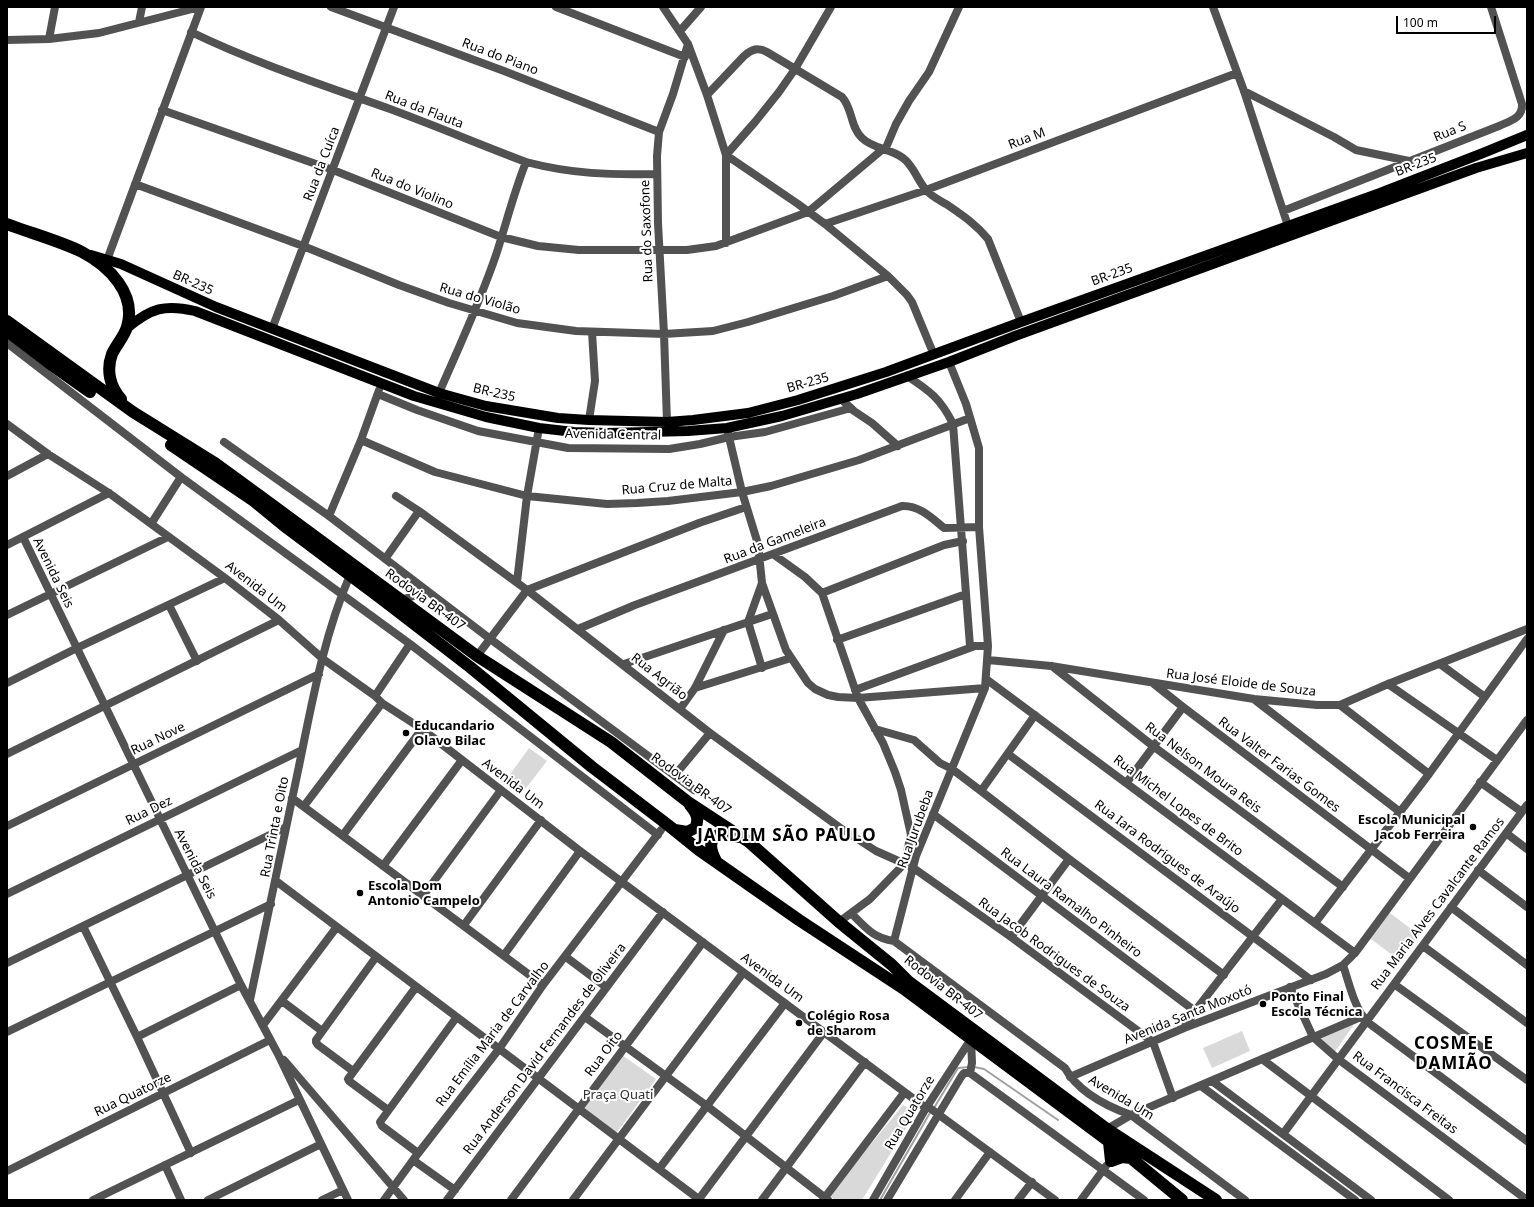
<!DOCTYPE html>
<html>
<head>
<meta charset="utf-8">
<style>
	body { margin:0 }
	#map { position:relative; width:1534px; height:1207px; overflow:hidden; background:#fff; font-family:"Noto Sans",sans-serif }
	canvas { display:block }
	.frame { position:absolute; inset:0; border:8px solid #000; pointer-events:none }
	.scale { position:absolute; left:1396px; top:16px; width:100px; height:18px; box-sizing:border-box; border:2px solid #000; border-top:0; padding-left:5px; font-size:12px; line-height:14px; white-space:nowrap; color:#000; -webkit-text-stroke:3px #fff; paint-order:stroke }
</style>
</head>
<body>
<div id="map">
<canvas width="1534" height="1207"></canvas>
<div class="frame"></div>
<div class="scale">100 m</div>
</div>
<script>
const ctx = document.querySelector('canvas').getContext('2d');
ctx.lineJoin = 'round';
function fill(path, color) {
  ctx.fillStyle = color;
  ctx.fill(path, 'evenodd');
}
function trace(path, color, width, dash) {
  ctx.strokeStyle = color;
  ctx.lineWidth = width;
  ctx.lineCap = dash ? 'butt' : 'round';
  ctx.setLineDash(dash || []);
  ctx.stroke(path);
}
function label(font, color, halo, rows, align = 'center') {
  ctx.font = font + ' "Noto Sans",sans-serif';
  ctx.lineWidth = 4;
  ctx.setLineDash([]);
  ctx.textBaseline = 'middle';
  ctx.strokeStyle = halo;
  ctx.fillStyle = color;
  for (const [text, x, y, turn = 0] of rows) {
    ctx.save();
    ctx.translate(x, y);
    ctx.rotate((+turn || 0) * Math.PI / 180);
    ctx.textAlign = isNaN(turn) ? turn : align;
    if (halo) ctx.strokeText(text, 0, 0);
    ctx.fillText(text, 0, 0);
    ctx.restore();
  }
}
const green = new Path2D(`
	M529 748 547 761 523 792 506 780Z
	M1386 910 1419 935 1400 961 1367 936Z
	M1351 1020 1353 1026 1334 1053 1313 1036Z
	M1242 1031 1250 1051 1212 1068 1203 1048Z
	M622 1055 656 1079 615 1135 581 1110Z
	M903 1105 916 1112 862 1200H835L829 1195Z`);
const stream = new Path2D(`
	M974 1067 984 1069 1058 1120
	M934 1108 958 1068 969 1067
	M880 1200 931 1111`);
const minor = new Path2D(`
	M331 7 504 71 659 132
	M556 7 685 57
	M663 7 688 44 707 95 726 155V243
	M831 7 795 69 779 92 755 122 726 155 798 204 825 224 888 276 907 295 912 302 934 355
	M1213 7 1244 91 1288 226
	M139 22 142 7
	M680 31 701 7
	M191 32C255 63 323 85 390 109 436 126 481 145 526 162 572 174 610 175 656 174
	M49 39 55 7
	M7 40 49 39 99 33 200 7
	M1244 91 1334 137 1356 150 1409 161
	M707 95 744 56C752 49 758 47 767 52L842 97C853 109 850 127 862 138 873 149 890 148 903 158 914 166 917 180 926 190 931 196 939 200 946 204 962 215 976 224 988 239L1021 322
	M162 110 333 170 501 237 538 246 579 250H687L716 246 808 212 883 149
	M885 150 896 124 909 101 929 72 959 7
	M135 184 303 246 399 285 449 303 517 323 576 331 664 334 713 331 748 322 833 296 888 276
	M1283 211 1499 126C1510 121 1523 118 1522 104L1491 7
	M825 224 926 190 1237 73
	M107 260 201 7
	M272 329 394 7
	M7 343 181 477 410 644 658 835
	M907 376C930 391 941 399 953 424L970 646H988
	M439 393C459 347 480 302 496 255 506 224 514 192 526 162
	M378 394 417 410 478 431 568 448 669 449 700 444 729 437 765 432 851 408
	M841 399 854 411 872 423 898 446
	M589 420 595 381 592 332
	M667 422 664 334 658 223 657 156 659 132 673 94 688 44
	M7 424 48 454 109 493 225 578 279 620 323 659 375 696 382 703 422 729 580 851 926 1108
	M728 433 742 492 758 544 762 583 786 650 808 683 815 689 828 695 838 697 858 698 985 688
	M361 440 435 472 527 496 607 504 637 503 668 501 742 492 771 486 859 460 970 418
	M224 442 329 516 489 638 694 790
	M7 476 48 454
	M396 496 419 511 527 590 710 733 839 827 876 851 912 867 1011 937 1153 1042 1173 1098
	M329 516 361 440 379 390
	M151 524 181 477
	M23 537 160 819 241 985 278 1054 348 1200
	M7 545 109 493
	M773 554 805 577 822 593 858 698 883 743 895 772 901 790 911 835 904 864 870 899 839 922
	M385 559 419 511
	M517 582 527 496 539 428
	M822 593 944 545 963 541
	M400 600 428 592
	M169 605 197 661
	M7 615 168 537
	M748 622 762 668
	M748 622 762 583
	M578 629 635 605 902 506C919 505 932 518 944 528L979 527
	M837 640 966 594
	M477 656 527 590 699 523 746 507
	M988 660 1051 666 1254 699 1317 705H1340L1388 684 1527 629
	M624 664 772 614
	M1440 664 1485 697
	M1052 666 1153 746 1343 887
	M986 679 1355 953
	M7 683 77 648 225 578
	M1154 684 1183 707 1409 878
	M1388 684 1497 760
	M695 688 791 658
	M855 690 975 646
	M375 696 410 644
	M1255 700 1400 812
	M1340 705 1429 774
	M680 709 695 688 724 630
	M875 729 914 740 940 763 952 769 981 791 1069 859 1224 975
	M7 754 279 620
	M1008 754 1311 980
	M675 775 710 733
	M1127 782 1183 707
	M1480 782 1522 812
	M981 791 1035 715
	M292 798 543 985
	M304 806 382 703
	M933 814 1195 1011
	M7 826 319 674
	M1506 833 1527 849
	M343 835 422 729
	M383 866 462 760
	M1478 870 1527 907
	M276 881 700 1200
	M7 894 302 750
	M423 896 501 790
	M1451 907 1527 965
	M851 913C865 927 873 938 894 941L916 856 985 688 988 646 979 527V448L966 404 949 362
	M1315 923 1429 774 1527 639
	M464 925 541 820
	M83 926 137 1037 191 1153
	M1011 937 1069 859
	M894 941 1065 1068C1078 1092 1106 1106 1131 1115L1245 1200
	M1423 946 1527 1023
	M504 955 580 851
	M566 957 606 987
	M7 963 286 827
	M1343 965C1349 983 1354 1006 1366 1021L1527 1141
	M1394 984 1527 1080
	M1290 987 1313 1037 1338 1059 1527 1200
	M250 1000C267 922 283 844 299 766 312 702 324 635 350 575
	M282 1001 322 1031
	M585 1017 707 1106 828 1200
	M263 1025 336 928
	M1184 1028 1195 1011 1282 899
	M7 1032 271 904
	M137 1037 241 985
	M1262 1059 1449 1200
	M284 1060 404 1200
	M353 1071 318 1045 316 1042V1040L376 957
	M970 1073 972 1063 971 1039
	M1070 1077 1184 1028 1326 974 1343 965 1355 953 1527 720
	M1212 1081 1371 1200
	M1201 1086 1355 1200
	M927 1106 1055 1200
	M388 1110 349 1081 348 1079 416 987
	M1107 1129 1131 1115 1363 1016
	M1283 1134 1527 805
	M418 1153 382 1126 380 1122 456 1018
	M413 1160 455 1190
	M165 1165 181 1200
	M659 1169 785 1003
	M7 1171 270 1040
	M699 1199 824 1032
	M93 1200 299 1100
	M208 1200 321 1144
	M322 1200 343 1190
	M384 1200 413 1160 499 1049 543 985 661 830
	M447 1200 663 912
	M511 1200 703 942
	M573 1200 743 973
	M762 1200 865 1062
	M823 1200 904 1093
	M873 1200 926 1108 971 1039
	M887 1200 961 1077 964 1073H970L1144 1200
	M955 1200 990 1152
	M1018 1200 1032 1182
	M1081 1200 1106 1166`);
const major = new Path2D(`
	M91 255 121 264 216 307 439 393 486 406 558 418 589 420 667 422 693 420 748 413 798 400 886 372 1021 322 1380 193 1483 153 1527 135
	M127 328C151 308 165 304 195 311L414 396 486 417 539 428 574 432 608 433 688 431 727 428 782 416 857 394 949 362 1015 336 1476 168 1527 153`);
const highway = new Path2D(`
	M7 224C30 233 60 241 82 252 109 266 137 294 127 327 124 337 116 345 112 354 106 370 110 387 121 399
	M7 321 133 412 215 463 263 498 477 656 611 742 688 802 749 842 839 922 892 965 908 981 1107 1129 1216 1200
	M7 331 49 363 90 392
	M171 445 254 501 287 528 383 600 470 667 592 767 668 825 699 850 799 920 904 989 1131 1158 1182 1200
	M675 830 687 832 695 828C700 819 696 812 690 805
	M716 861C705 840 714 829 737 837
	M1109 1142 1111 1161 1122 1157 1131 1158`);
const markers = [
	[406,733,4,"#000"],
	[1473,827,4,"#000"],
	[360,893,4,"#000"],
	[1263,1004,4,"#000"],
	[799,1023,4,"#000"]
];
const streetNames = [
	["Rua do Piano",500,57,21],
	["Rua da Flauta",424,110,21],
	["Rua S",1450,132,-22],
	["Rua M",1027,139,-21],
	["Rua da Cuíca",322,164,-69],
	["BR-235",1416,165,-21],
	["Rua do Violino",412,189,22],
	["Rua do Saxofone",647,231,-92],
	["BR-235",1112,275,-20],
	["BR-235",193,283,24],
	["Rua do Violão",480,299,16],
	["BR-235",808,383,-16],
	["BR-235",494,393,13],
	["Avenida Central",613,435,1],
	["Rua Cruz de Malta",677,486,-5],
	["Rua da Gameleira",775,541,-21],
	["Avenida Seis",53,573,64],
	["Avenida Um",256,587,38],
	["Rodovia BR-407",425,600,36],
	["Rua Agrião",659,677,38],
	["Rua José Eloide de Souza",1241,683,7],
	["Rua Nove",158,739,-26],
	["Rua Valter Farias Gomes",1279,765,37],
	["Rua Nelson Moura Reis",1203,768,37],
	["Avenida Um",513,784,37],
	["Rodovia BR-407",691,784,36],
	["Rua Michel Lopes de Brito",1178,806,37],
	["Rua Dez",149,811,-26],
	["Rua Trinta e Oito",275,827,-79],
	["Rua Jurubeba",916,829,-70],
	["Rua Iara Rodrigues de Araújo",1167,857,37],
	["Avenida Seis",195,864,63],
	["Rua Laura Ramalho Pinheiro",1071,903,37],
	["Rua Maria Alves Cavalcante Ramos",1438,904,-53],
	["Rua Jacob Rodrigues de Souza",1054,955,36],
	["Avenida Um",772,978,36],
	["Rodovia BR-407",943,988,38],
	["Avenida Santa Moxotó",1188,1015,-22],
	["Rua Emília Maria de Carvalho",493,1034,-53],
	["Rua Anderson David Fernandes de Oliveira",545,1049,-53],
	["Rua Oito",604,1054,-53],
	["Rua Francisca Freitas",1405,1093,37],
	["Rua Quatorze",133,1095,-26],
	["Avenida Um",1121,1098,31],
	["Rua Quatorze",910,1113,-59]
];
const poiNames = [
	["Educandario",414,726],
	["Olavo Bilac",414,741],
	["Escola Municipal",1465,820,"right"],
	["Jacob Ferreira",1465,835,"right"],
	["Escola Dom",368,886],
	["Antonio Campelo",368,901],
	["Ponto Final",1271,997],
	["Escola Técnica",1271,1012],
	["Colégio Rosa",807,1016],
	["de Sharom",807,1031]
];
const parkNames = [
	["Praça Quati",618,1095]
];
const districtNames = [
	["JARDIM SÃO PAULO",787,836],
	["COSME E",1454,1044],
	["DAMIÃO",1454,1064]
];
fill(green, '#d9d9d9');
trace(stream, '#a0a0a0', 2);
trace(minor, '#525252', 8);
trace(major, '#000', 10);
trace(highway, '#000', 12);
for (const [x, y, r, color] of markers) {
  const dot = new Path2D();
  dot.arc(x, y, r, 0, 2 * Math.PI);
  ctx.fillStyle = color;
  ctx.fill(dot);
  trace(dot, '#fff', 1.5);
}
label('13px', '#000', '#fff', streetNames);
label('bold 13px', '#000', '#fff', poiNames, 'left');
label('13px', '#303030', '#fff', parkNames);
ctx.letterSpacing = '1px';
label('bold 17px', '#000', '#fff', districtNames);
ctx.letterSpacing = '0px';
</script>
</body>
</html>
